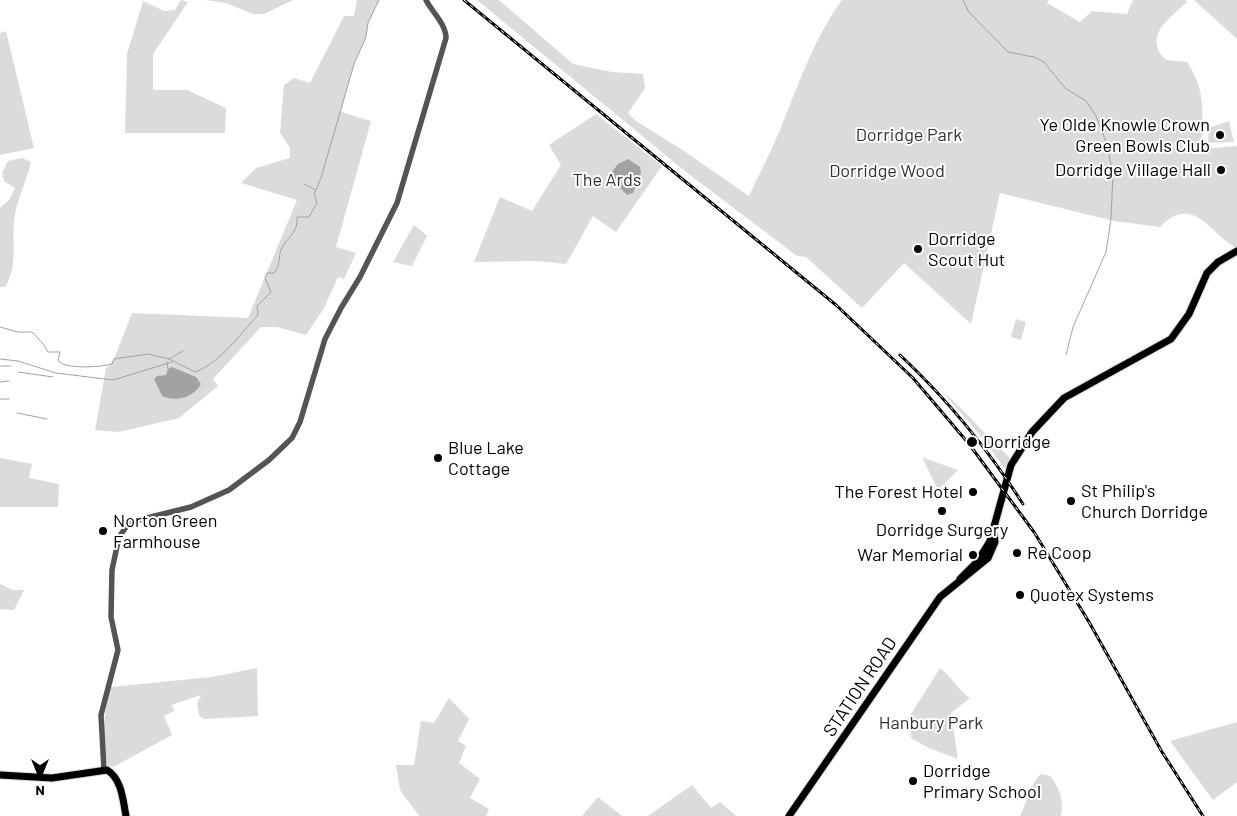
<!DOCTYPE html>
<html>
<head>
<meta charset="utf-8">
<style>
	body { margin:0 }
	#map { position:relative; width:1237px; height:816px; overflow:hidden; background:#fff; font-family:Barlow,sans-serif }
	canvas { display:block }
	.north { position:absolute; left:15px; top:751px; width:50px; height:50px; -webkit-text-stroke:4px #fff; paint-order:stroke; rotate:180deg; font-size:14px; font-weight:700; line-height:20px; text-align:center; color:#000 }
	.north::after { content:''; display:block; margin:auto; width:18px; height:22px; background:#000; clip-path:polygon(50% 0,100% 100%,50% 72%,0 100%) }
</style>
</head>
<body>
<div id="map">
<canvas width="1237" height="816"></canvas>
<div class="north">N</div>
</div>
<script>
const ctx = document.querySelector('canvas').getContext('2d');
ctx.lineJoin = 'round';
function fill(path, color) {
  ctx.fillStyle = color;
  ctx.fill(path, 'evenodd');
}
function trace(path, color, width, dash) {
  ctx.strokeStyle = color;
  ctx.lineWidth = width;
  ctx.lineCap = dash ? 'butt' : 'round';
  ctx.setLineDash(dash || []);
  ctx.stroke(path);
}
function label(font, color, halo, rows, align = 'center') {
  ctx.font = font + ' Barlow,sans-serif';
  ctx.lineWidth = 4;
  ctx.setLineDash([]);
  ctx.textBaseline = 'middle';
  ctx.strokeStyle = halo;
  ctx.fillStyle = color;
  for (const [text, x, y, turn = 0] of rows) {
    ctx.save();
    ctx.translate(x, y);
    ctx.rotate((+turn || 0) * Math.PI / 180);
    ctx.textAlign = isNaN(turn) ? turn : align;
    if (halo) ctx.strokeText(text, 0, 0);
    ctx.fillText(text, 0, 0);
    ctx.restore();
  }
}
const green = new Path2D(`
	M181 0 188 2 153 54V90H187L226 108 225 133H125L127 54 143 1 164 11 175 10Z
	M205 0H293L264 14H253L226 3Z
	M357 0H379L368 23 366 37 354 64 341 112 371 121 336 247 356 253 344 279 338 277 324 308 306 335 277 327H261L213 379 218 386 179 418 119 432 95 430 106 368 112 364 132 313 248 318 297 200 241 183 256 168 290 158V148L280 133 284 85 294 78 310 83 344 16H354Z
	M477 0H499L573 64 612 72 643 74 645 88 628 113 636 121 681 149 749 196C756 179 765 164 772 148 795 98 809 45 842 0H1048L1047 3 1080 22 1092 11 1127 14 1133 0H1185L1187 2C1170 18 1142 36 1166 60L1187 62C1207 92 1202 114 1202 149L1237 146V248C1212 237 1194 191 1160 227L1114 221 1000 193 971 324 904 263 862 308 806 257 797 256 686 172Z
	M1194 0H1237V39Z
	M6 31 34 148 0 155V33Z
	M596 114 662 166 616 232 593 216 566 264 538 261 474 262 500 197 532 211 561 165 549 145Z
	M1229 121 1234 142 1208 143 1209 128Z
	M22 158 31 162C26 183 16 201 14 222 12 245 18 267 5 287H0V208L10 199 15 188 4 181 2 173 8 161Z
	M414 225 427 236 412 266 393 262Z
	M1016 319 1026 322 1021 340 1011 337Z
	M941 390C966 411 986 436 1010 458L1005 469 980 435Z
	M922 457 927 459 958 470 938 490Z
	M0 458 32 464 29 478 59 484 58 507H0Z
	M0 584 13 590H24L14 610 0 609Z
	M257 668 258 716 204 719 199 715 197 703 201 695 172 705 174 711 164 716 172 735 113 767 108 766C100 740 104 713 111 687L212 677Z
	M940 668C952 677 957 689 970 698L951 713 958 759 929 748 911 738V730L904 725Z
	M449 698 469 719 458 741 466 746 459 763 480 779 470 798 489 809 486 816H419L400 790 396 765H414L421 721 434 723Z
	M1237 722V782L1213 800 1170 741Z
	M1042 774 1050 776C1060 788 1064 801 1061 816H1020C1026 805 1032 778 1042 774Z
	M692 785 711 808 720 802 736 816H648Z
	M598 797 622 816H582Z`);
const water = new Path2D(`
	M628 159 640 167 641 173 633 193 627 195 609 176 618 164Z
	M172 367 196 377 201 384C193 398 176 402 162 396L154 379 157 376 166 375 168 369Z`);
const stream = new Path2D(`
	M963 0 968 11 1008 52 1034 57 1044 62 1065 88 1086 101 1096 116 1106 142 1113 173 1111 219 1106 252 1073 327 1066 355
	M304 184 316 190 321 178 354 64 366 37 368 23 379 0
	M0 327 18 332H32L44 345 48 352H60L58 360C63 370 101 367 112 364L114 359 148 354 169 359 195 372C220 363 240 334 258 315L257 306 271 292 265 278 267 273H274C282 263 277 254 283 246 290 235 298 232 297 217H309L317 203 314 194 316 190
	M0 359 18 361 56 373 113 380 172 362
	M169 359 183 351
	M167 362 168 369
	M0 366H11
	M18 372 53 377
	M0 382 9 381
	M0 399H9
	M17 413 47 419`);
const minor = new Path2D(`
	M104 770 101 715 118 650 111 617 112 570 119 537 126 527 135 521 191 507 229 490 269 460 292 438 300 422 325 339 341 308 360 277 397 203 446 38C446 24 432 12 426 0`);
const major = new Path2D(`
	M960 579 977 562 990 541 1011 465 1032 432 1064 398 1171 339 1189 314 1207 273 1218 262 1237 251
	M0 775 52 778 107 770C122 779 123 801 126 816
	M789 816 940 597 988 558 995 542 994 534`);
const rail = new Path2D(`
	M464 0 836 305 913 378 969 444 1034 532 1089 622 1162 752 1203 816
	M900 355C948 400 988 449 1023 504`);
const markers = [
	[1220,135,5,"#000"],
	[1221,170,5,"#000"],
	[918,249,5,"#000"],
	[972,442,6,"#000"],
	[438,458,5,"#000"],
	[973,492,5,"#000"],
	[1071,501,5,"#000"],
	[942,511,5,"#000"],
	[103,531,5,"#000"],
	[1017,553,5,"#000"],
	[973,555,5,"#000"],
	[1020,595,5,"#000"],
	[913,781,5,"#000"]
];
const poiNames = [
	["Ye Olde Knowle Crown",1210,125,"right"],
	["Green Bowls Club",1210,146,"right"],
	["Dorridge Village Hall",1211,170,"right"],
	["Dorridge",928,239],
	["Scout Hut",928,260],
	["Dorridge",983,442],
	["Blue Lake",448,448],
	["Cottage",448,469],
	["St Philip's",1081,491],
	["Church Dorridge",1081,512],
	["The Forest Hotel",963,492,"right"],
	["Norton Green",113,521],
	["Farmhouse",113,542],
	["Dorridge Surgery",942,530,"center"],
	["Re Coop",1027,553],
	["War Memorial",963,555,"right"],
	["Quotex Systems",1030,595],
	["Dorridge",923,771],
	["Primary School",923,792]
];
const parkNames = [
	["Dorridge Park",909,135],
	["Dorridge Wood",887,171],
	["The Ards",607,180],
	["Hanbury Park",931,723]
];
const streetNames = [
	["STATION ROAD",860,687,-56]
];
fill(green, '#dbdbdb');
fill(water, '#a2a2a2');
trace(stream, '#a2a2a2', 1);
trace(major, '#dbdbdb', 9);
trace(minor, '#545454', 5.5);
trace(major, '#000', 7);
trace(rail, '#000', 3);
trace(rail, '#fff', 1, [4]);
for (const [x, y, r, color] of markers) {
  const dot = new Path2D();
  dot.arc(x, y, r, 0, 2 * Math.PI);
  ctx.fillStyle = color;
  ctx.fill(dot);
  trace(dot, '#fff', 2);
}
label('18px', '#000', '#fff', poiNames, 'left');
label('18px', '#323232', '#fff', parkNames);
label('18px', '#000', '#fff', streetNames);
</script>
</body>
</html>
